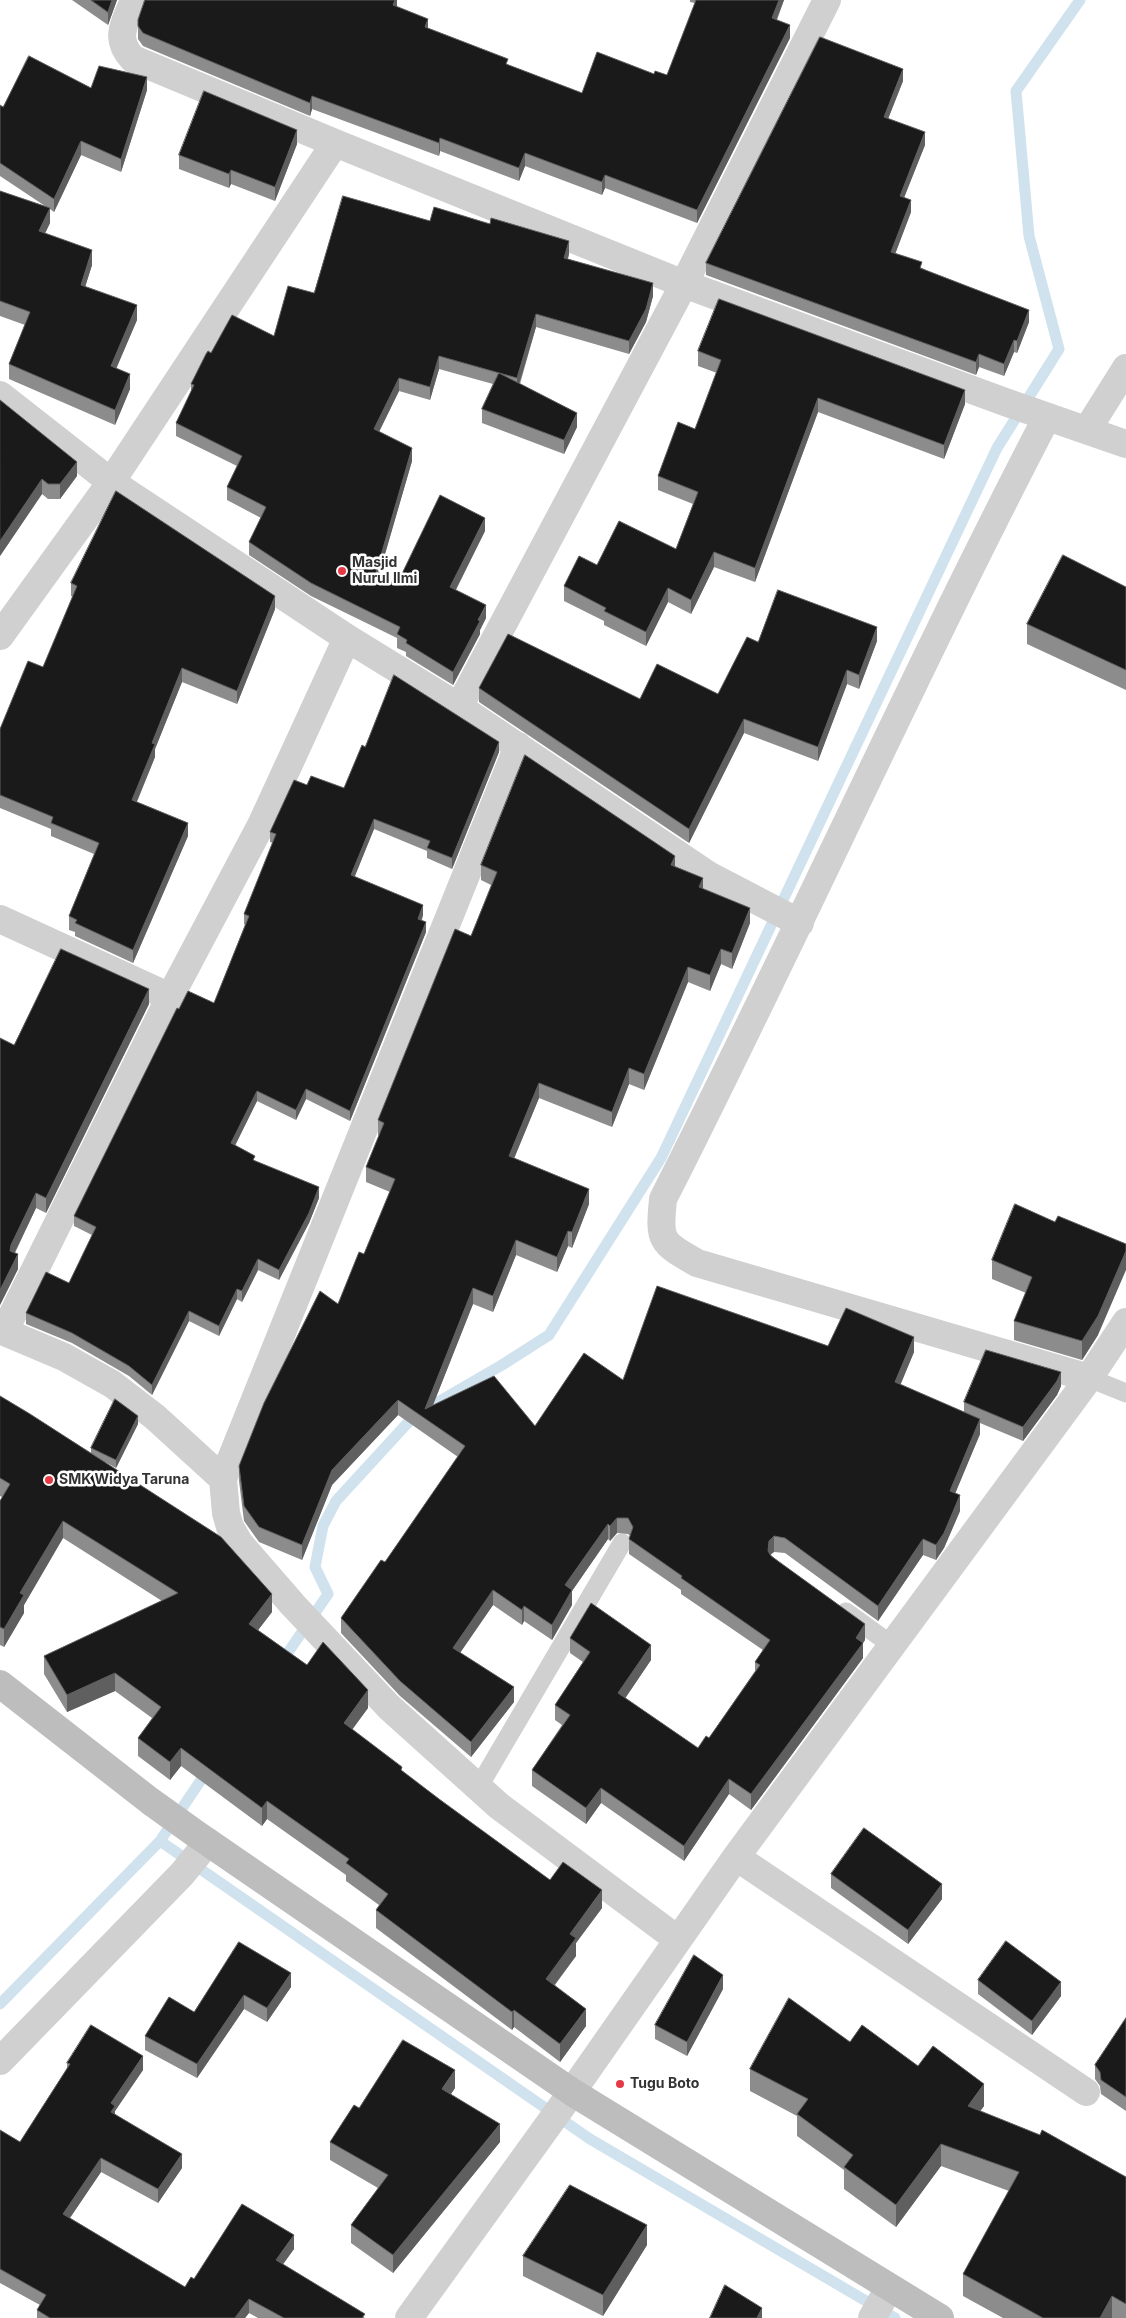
<!DOCTYPE html>
<html>
<head>
<meta charset="utf-8">
<style>
	body { margin:0 }
	canvas { display:block; background:#fff }
</style>
</head>
<body>
<canvas width="1126" height="2318"></canvas>
<script>
const ctx = document.querySelector('canvas').getContext('2d');
ctx.lineJoin = 'round';
function trace(path, color, width, dash) {
  ctx.strokeStyle = color;
  ctx.lineWidth = width;
  ctx.lineCap = dash ? 'butt' : 'round';
  ctx.setLineDash(dash || []);
  ctx.stroke(path);
}
function fill(path, color) {
  ctx.fillStyle = color;
  ctx.fill(path, 'evenodd');
}
function label(font, color, halo, rows, align = 'center') {
  ctx.font = font + ' Inter,sans-serif';
  ctx.lineWidth = 5;
  ctx.setLineDash([]);
  ctx.textBaseline = 'middle';
  ctx.strokeStyle = halo;
  ctx.fillStyle = color;
  for (const [text, x, y, turn = 0] of rows) {
    ctx.save();
    ctx.translate(x, y);
    ctx.rotate((+turn || 0) * Math.PI / 180);
    ctx.textAlign = isNaN(turn) ? turn : align;
    if (halo) ctx.strokeText(text, 0, 0);
    ctx.fillText(text, 0, 0);
    ctx.restore();
  }
}
const stream = new Path2D(`
	M280 1664 328 1594 315 1567 323 1526 336 1501 414 1416 502 1365 549 1335 661 1158 997 448 1059 349 1029 236 1016 91 1080 0
	M160 1841 590 2139 895 2318
	M0 2004 160 1841 209 1768`);
const service = new Path2D(`
	M1089 1378 1126 1393
	M846 1612 893 1646
	M478 1788 622 1543`);
const minor = new Path2D(`
	M134 0C125 23 113 38 133 59L335 143
	M0 395 111 482 0 636
	M1047 417C913 674 795 940 663 1199 659 1241 660 1242 697 1263L1089 1378
	M1087 430 1126 368
	M459 707 684 284 827 0
	M0 919 170 997
	M800 923 710 876 459 707 347 638 111 482 335 143 684 284 1005 402 1126 444
	M0 1330 64 1357 112 1384 155 1417 223 1479 226 1513 230 1527 240 1544 293 1605 389 1707 499 1806 677 1939
	M5 1330 170 997 261 825 347 638
	M223 1479 518 746
	M736 1857 1086 2092
	M0 2061 182 1874 208 1842
	M409 2318 562 2106 736 1857 1089 1378 1126 1322
	M872 2318 889 2288`);
const secondary = new Path2D(`
	M0 1684 150 1801 196 1834 572 2092 940 2318`);
const wall = new Path2D(`
	M72 0H117L108 25Z
	M397 0V7L428 29 508 65 582 93 654 74 667 75 695 3 690 2V0H784L777 20 790 38 697 223 605 188 602 195 525 166 519 181 440 151 439 156 312 109 310 116 143 46 138 39V20Z
	M903 81 888 119 925 145 904 197 911 212 895 254 922 268 1029 322 1017 353 1014 352 1004 376 979 367 976 375 706 275V263Z
	M91 88 147 90 121 172 81 155 54 212 50 209V223L45 233 92 265 85 287 137 320 116 368 130 389 115 425 9 379V364L25 325 0 316V191L45 206 0 176V105L3 107Z
	M297 144 275 201 231 184 229 188 179 169V155Z
	M430 221 569 254 568 259 653 296 646 322 629 354 536 327 520 384 577 427 564 454 482 423V409L493 384 439 369 430 400 399 391 379 432 412 461 378 577 397 584 485 531 456 590 486 618 480 630V634L453 685 406 656V652L397 648V638L311 596 249 555V542L261 518 227 500V487L237 466 176 436V423L191 392V384L211 353 274 336 314 293Z
	M698 351 965 404 944 459 818 412 755 582 714 567 691 614 668 602 646 646 604 625V621L564 601V586L597 565 676 549 693 504 658 490V476L695 429 717 373 698 366Z
	M0 400 77 476 60 499H48L42 494 0 556Z
	M71 583 275 609 237 704 182 682 155 749V757L137 802 188 836 133 963 75 936V932L69 930V916L94 854 51 836V829L0 808V729L43 667 73 597 71 596Z
	M1126 587V690L1027 644V624Z
	M877 641 859 689 847 684 818 761 744 733 689 843 479 702V688L640 699 718 694 758 642Z
	M365 747 499 752 452 869 427 858V851L374 829 354 877 423 915 422 920 426 932 350 1121 306 1099 296 1120 257 1101 235 1145 255 1161 319 1198 309 1223 279 1280 258 1270 242 1302 237 1299 219 1336 189 1321 152 1395 129 1376 72 1343 26 1324V1313L69 1283 92 1235 74 1226V1216L179 1009 214 1003 245 925 244 924V914L273 843 270 842V832L307 785 344 788Z
	M481 865 675 866 703 889 750 923 732 969 721 964 710 991 688 982 644 1090 629 1084 612 1127 539 1098 514 1158 589 1204 572 1248 568 1246 557 1272 516 1255 493 1312 473 1304 433 1405 535 1426 623 1380 828 1346 914 1352 900 1385 964 1412V1402L1061 1386 1057 1395 1023 1441 980 1423V1434L955 1493 960 1511 944 1548 936 1560 923 1555 878 1621 785 1553 774 1552 770 1554 865 1640 863 1643V1658L751 1810 729 1794 684 1861 601 1803 586 1824 532 1786V1770L562 1725 555 1720V1705L583 1662 570 1653V1638L651 1660 625 1698 698 1748 709 1738 755 1671V1662L763 1650 681 1594V1590L629 1554V1539L630 1536 628 1534 617 1533 610 1541 608 1539 572 1591V1605L552 1640 524 1621 522 1625 493 1605 460 1653 514 1702 471 1757 400 1696 341 1633V1618L385 1562 458 1457 398 1415 332 1485 302 1560 259 1542 244 1521 239 1481V1466L338 1304 364 1254 390 1192 366 1182V1167L379 1136 378 1135V1120L471 936 491 885 481 880Z
	M149 1004 46 1213 36 1208 15 1253 18 1269 0 1305 14 1045Z
	M1055 1222 1098 1335 1082 1360 1014 1340V1321L1026 1293 992 1279V1260Z
	M0 1396 91 1453V1448L138 1424 116 1468 105 1462 272 1612 258 1630 368 1708 352 1729 402 1771 439 1799 550 1880 602 1908 576 1943V1956L555 1985 586 2026 560 2062 514 2027 512 2030 376 1928V1910L379 1905 346 1881V1875L267 1819 262 1826 181 1766 170 1780 138 1756V1738L152 1718 115 1691 67 1712 44 1674V1656L162 1601 63 1538 24 1605V1613L4 1647 0 1645V1501L2 1497 0 1496Z
	M831 1874 942 1899 908 1944 831 1888Z
	M239 1942 291 1987 267 2022 244 2009 197 2078 145 2050V2036L194 2012Z
	M978 1980 1061 1996 1032 2035 978 1994Z
	M723 1989 687 2056 655 2039V2025Z
	M1126 2018V2111L1101 2094 1100 2086 1095 2079V2065Z
	M850 2042 918 2066 984 2106 980 2111 1126 2177V2318H1003L963 2296V2274L1009 2191 941 2166 896 2227 844 2189V2170L797 2136V2116L750 2091V2069Z
	M67 2063 143 2070 115 2111V2114L182 2168 158 2203 101 2172 70 2218 185 2287 194 2279 294 2249 283 2264 365 2318H258L249 2313 245 2318H37V2310L40 2305 0 2283V2130L20 2142 67 2068Z
	M455 2088 451 2094 500 2142 393 2273 351 2243V2225L378 2188 330 2160V2142L359 2108Z
	M647 2245 603 2316 523 2276V2256Z`);
const shadedWall = new Path2D(`
	M112 0H117L108 25V12Z
	M395 0H397V9L393 5Z
	M779 0H784L772 31V18Z
	M428 19V32L425 27Z
	M790 25V38L697 223V210Z
	M903 69V81L884 129V117Z
	M147 77V90L121 172V159Z
	M312 96V109L310 116V103Z
	M297 130V144L275 201V187Z
	M925 132V145L900 208V196Z
	M440 138V151L439 156V143Z
	M81 141V155L54 212V199Z
	M525 153V166L519 181V168Z
	M231 170V184L229 188V174Z
	M605 175V188L602 195V182Z
	M911 200V212L891 265V252Z
	M50 208V223L39 246V231Z
	M569 241V254L564 271V258Z
	M92 250V265L81 300V285Z
	M653 283V296L646 322 629 354V341Z
	M137 305V320L111 381V366Z
	M1029 310V322L1017 353V341Z
	M536 314V327L517 391V378Z
	M1014 340V352L1004 376V364Z
	M979 354V367L976 375V362Z
	M439 356V369L430 400V387Z
	M130 374V389L115 425V410Z
	M399 378V391L374 442V429Z
	M965 390V404L944 459V445Z
	M818 398V412L755 582V568Z
	M577 413V427L564 454V440Z
	M412 448V461L375 589V576Z
	M77 462V476L60 499V484Z
	M42 479V494L0 556V541Z
	M485 518V531L450 601V587Z
	M714 552V567L691 614V600Z
	M668 588V602L646 646V632Z
	M275 596V609L237 704V691Z
	M486 605V618L480 630V634L453 685V672Z
	M877 627V641L859 689V675Z
	M182 668V682L155 749V757L132 813V800L152 743Z
	M847 670V684L818 761V747Z
	M744 719V733L689 843V829Z
	M499 742V752L452 869V858Z
	M374 819V829L351 886V875Z
	M188 823V836L133 963V950Z
	M675 856V871L671 865Z
	M703 878V893L699 887Z
	M423 905V915L418 929V919Z
	M750 908V923L732 969V953Z
	M426 922V932L350 1121V1111Z
	M721 949V964L710 991V975Z
	M688 967V982L644 1090V1074Z
	M149 989V1004L46 1213V1198Z
	M629 1068V1084L612 1127V1112Z
	M539 1083V1098L509 1171V1156Z
	M306 1089V1099L296 1120V1110Z
	M257 1091V1101L231 1154V1143Z
	M319 1187V1198L309 1223 279 1280V1270Z
	M589 1189V1204L572 1248V1232Z
	M36 1193V1208L11 1260 10 1251 11 1245Z
	M568 1231V1246L557 1272V1257Z
	M516 1240V1255L493 1312V1296Z
	M1126 1251V1270L1098 1335 1082 1360V1341Z
	M18 1254V1269L0 1305V1290Z
	M258 1259V1270L242 1302V1291Z
	M473 1288V1304L427 1420 425 1409Z
	M237 1289V1299L219 1336V1326Z
	M189 1311V1321L152 1395V1385Z
	M914 1337V1352L895 1398V1382Z
	M1061 1372V1386L1057 1395 1023 1441V1427Z
	M398 1400V1415L332 1485 302 1560V1545L332 1470Z
	M138 1416V1424L116 1468V1460Z
	M980 1419V1434L950 1506V1491Z
	M960 1495V1511L944 1548 936 1560V1545Z
	M617 1518V1533L610 1541V1526Z
	M63 1521V1538L24 1605V1613L4 1647V1629L20 1593Z
	M608 1524V1539L572 1591V1605L552 1640V1625L565 1585Z
	M774 1536V1552L769 1556 768 1551 769 1541Z
	M923 1539V1555L878 1621V1606Z
	M493 1590V1605L453 1663V1648Z
	M272 1594V1612L249 1642V1624Z
	M524 1606V1621L522 1625V1610Z
	M865 1624V1640L863 1643V1658L751 1810V1794Z
	M651 1645V1660L618 1709V1693Z
	M115 1673V1691L67 1712V1695Z
	M514 1687V1702L471 1757V1742Z
	M368 1690V1708L344 1741V1723Z
	M181 1748V1766L170 1780V1762Z
	M729 1779V1794L684 1861V1846Z
	M601 1788V1803L586 1824V1808Z
	M267 1801V1819L262 1826V1808Z
	M942 1884V1899L908 1944V1930Z
	M602 1890V1908L576 1943V1956L546 1996V1979L570 1934Z
	M291 1973V1987L267 2022V2008Z
	M723 1975V1989L687 2056V2042Z
	M1061 1982V1996L1032 2035V2021Z
	M244 1995V2009L197 2078V2064Z
	M586 2009V2026L560 2062V2044Z
	M514 2010V2027L512 2030V2012Z
	M143 2056V2070L115 2111V2120L111 2126V2103Z
	M455 2070V2088L442 2107V2089Z
	M984 2084V2106L968 2128V2106Z
	M500 2124V2142L393 2273V2255Z
	M941 2144V2166L896 2227V2205Z
	M182 2154V2168L158 2203V2189Z
	M101 2158V2172L63 2228V2214Z
	M647 2225V2245L603 2316V2295Z
	M294 2235V2249L276 2274V2260Z
	M1112 2296V2318H1100Z
	M249 2299V2313L245 2318H235Z
	M762 2308V2318H757Z`);
const building = new Path2D(`
	M91 0H112L108 12Z
	M145 0H395L393 5 428 19 425 27 508 59 506 64 582 93 597 52 654 74 655 71 667 75 696 0H779L772 18 790 25 697 210 605 175 602 182 525 153 519 168 440 138 439 143 312 96 310 103 143 33 138 26V20Z
	M820 37 903 69 884 117 925 132 900 196 911 200 891 252 922 262 920 268 1029 310 1017 341 1014 340 1004 364 979 354 976 362 706 263Z
	M29 56 91 88 99 66 147 77 121 159 81 141 54 199 0 163V105L3 107Z
	M204 91 297 130 275 187 231 170 229 174 179 155Z
	M0 191 50 208 39 231 92 250 81 285 137 305 111 366 130 374 115 410 9 364 30 312 0 301Z
	M343 196 430 221 434 207 490 224 491 218 569 241 564 258 653 283 646 309 629 341 536 314 517 378 439 356 430 387 399 378 374 429 412 448 375 576 397 584 440 495 485 518 450 587 486 605 478 620 480 621 453 672 406 643 407 640 397 634 400 627 311 583 249 542 266 507 227 487 242 456 176 423 194 385 191 384 206 354 208 351 211 353 232 315 274 336 288 286 314 293Z
	M719 299 965 390 944 445 818 398 755 568 714 552 691 600 668 588 646 632 604 611 606 608 564 586 579 556 597 565 619 521 676 549 698 492 658 476 678 422 695 429 721 360 698 351Z
	M499 373 577 413 564 440 482 409Z
	M0 400 77 462 60 484H48L42 479 0 541Z
	M116 491 275 596 237 691 182 668 152 743 155 744 132 800 188 823 133 950 75 923 77 920 69 916 99 843 51 823 53 817 0 795V729L28 661 43 667 77 586 71 583Z
	M1063 555 1126 587V670L1027 624Z
	M778 590 877 627 859 675 847 670 818 747 744 719 689 829 479 688 508 634 640 699 657 664 718 694 747 637 758 642Z
	M394 675 499 742 452 858 427 848 430 841 374 819 351 875 423 905 418 919 426 922 350 1111 306 1089 296 1110 257 1091 231 1143 255 1156 253 1160 319 1187 309 1213 279 1270 258 1259 242 1291 237 1289 219 1326 189 1311 152 1385 129 1366 72 1333 26 1313 46 1272 69 1283 96 1227 74 1216 177 1008 179 1009 188 991 214 1003 249 916 244 914 276 834 270 832 294 780 307 785 311 776 344 788 362 745 365 747Z
	M525 755 675 856 671 865 703 878 699 887 750 908 732 953 721 949 710 975 688 967 644 1074 629 1068 612 1112 539 1083 509 1156 589 1189 572 1232 568 1231 557 1257 516 1240 493 1296 473 1288 425 1409 494 1376 535 1426 584 1353 623 1380 657 1286 828 1346 846 1308 914 1337 895 1382 980 1419 950 1491 960 1495 944 1533 936 1545 923 1539 878 1606 785 1538 774 1536 769 1541 768 1551 771 1556 865 1624 856 1638 863 1643 751 1794 729 1779 684 1846 601 1788 586 1808 532 1770 570 1715 555 1705 590 1652 570 1638 591 1603 651 1645 618 1693 698 1748 706 1736 709 1738 760 1665 755 1662 770 1640 681 1578 682 1576 629 1539 633 1527 628 1518H617L610 1526 608 1524 565 1585 572 1590 552 1625 524 1606 522 1610 493 1590 453 1648 514 1687 471 1742 400 1681 341 1618 381 1560 385 1562 465 1446 398 1400 332 1470 302 1545 259 1527 244 1506 239 1466 264 1403 320 1291 338 1304 359 1252 364 1254 395 1179 366 1167 384 1123 378 1120 455 929 471 936 497 872 481 865Z
	M61 949 149 989 46 1198 36 1193 11 1245 10 1251 18 1254 0 1290V1038L14 1045Z
	M1015 1204 1055 1222 1058 1216 1126 1244V1251L1098 1316 1082 1341 1014 1321 1032 1277 992 1260Z
	M986 1350 1061 1372 1057 1381 1023 1427 964 1402Z
	M0 1396 30 1414 221 1537 272 1594 249 1624 307 1665 323 1642 368 1690 344 1723 402 1767 401 1770 439 1799 550 1880 563 1862 602 1890 570 1934 576 1938 546 1979 586 2009 560 2044 514 2010 512 2012 376 1910 388 1894 346 1863 349 1859 267 1801 262 1808 181 1748 170 1762 138 1738 161 1707 115 1673 67 1695 44 1656 178 1593 63 1521 20 1593 24 1595 4 1629 0 1627V1501L10 1484 0 1478Z
	M115 1399 138 1416 116 1460 91 1448Z
	M864 1828 942 1884 908 1930 831 1874Z
	M1006 1941 1061 1982 1032 2021 978 1980Z
	M239 1942 291 1973 267 2008 244 1995 197 2064 145 2036 169 1997 194 2012Z
	M694 1955 723 1975 687 2042 655 2025Z
	M789 1998 850 2042 862 2025 918 2066 933 2046 984 2084 968 2106 1040 2135 1042 2130 1126 2177V2304L1112 2296 1100 2318H1043L963 2274 1019 2172 941 2144 896 2205 844 2167 853 2155 797 2114 808 2099 750 2069Z
	M1126 2018V2097L1101 2080 1100 2072 1095 2065Z
	M91 2025 143 2056 111 2103 115 2106 111 2112 182 2154 158 2189 101 2158 63 2214 185 2287 191 2277 194 2279 242 2204 294 2235 276 2260 365 2314 362 2318H284L249 2299 235 2318H50L37 2310 46 2295 0 2269V2130L20 2142 70 2064 67 2063Z
	M403 2040 455 2070 442 2089 500 2124 393 2255 351 2225 388 2175 330 2142 354 2105 359 2108Z
	M570 2185 647 2225 603 2295 523 2256Z
	M725 2285 762 2308 757 2318H710Z`);
const markers = [
	[342,571,5,"#e63946"],
	[49,1480,5,"#e63946"],
	[620,2084,5,"#e63946"]
];
const poiNames = [
	["Masjid",352,563],
	["Nurul Ilmi",352,579],
	["SMK Widya Taruna",59,1480],
	["Tugu Boto",630,2084]
];
trace(stream, '#cfe2ee', 11);
trace(service, '#d0d0d0', 19);
trace(minor, '#d0d0d0', 28);
trace(secondary, '#bdbdbd', 28);
fill(wall, '#8c8c8c');
fill(shadedWall, '#5f5f5f');
fill(building, '#1a1a1a');
trace(building, '#5f5f5f', 1);
for (const [x, y, r, color] of markers) {
  const dot = new Path2D();
  dot.arc(x, y, r, 0, 2 * Math.PI);
  ctx.fillStyle = color;
  ctx.fill(dot);
  trace(dot, '#fff', 2);
}
label('bold 14px', '#333', '#fff', poiNames, 'left');
</script>
</body>
</html>
